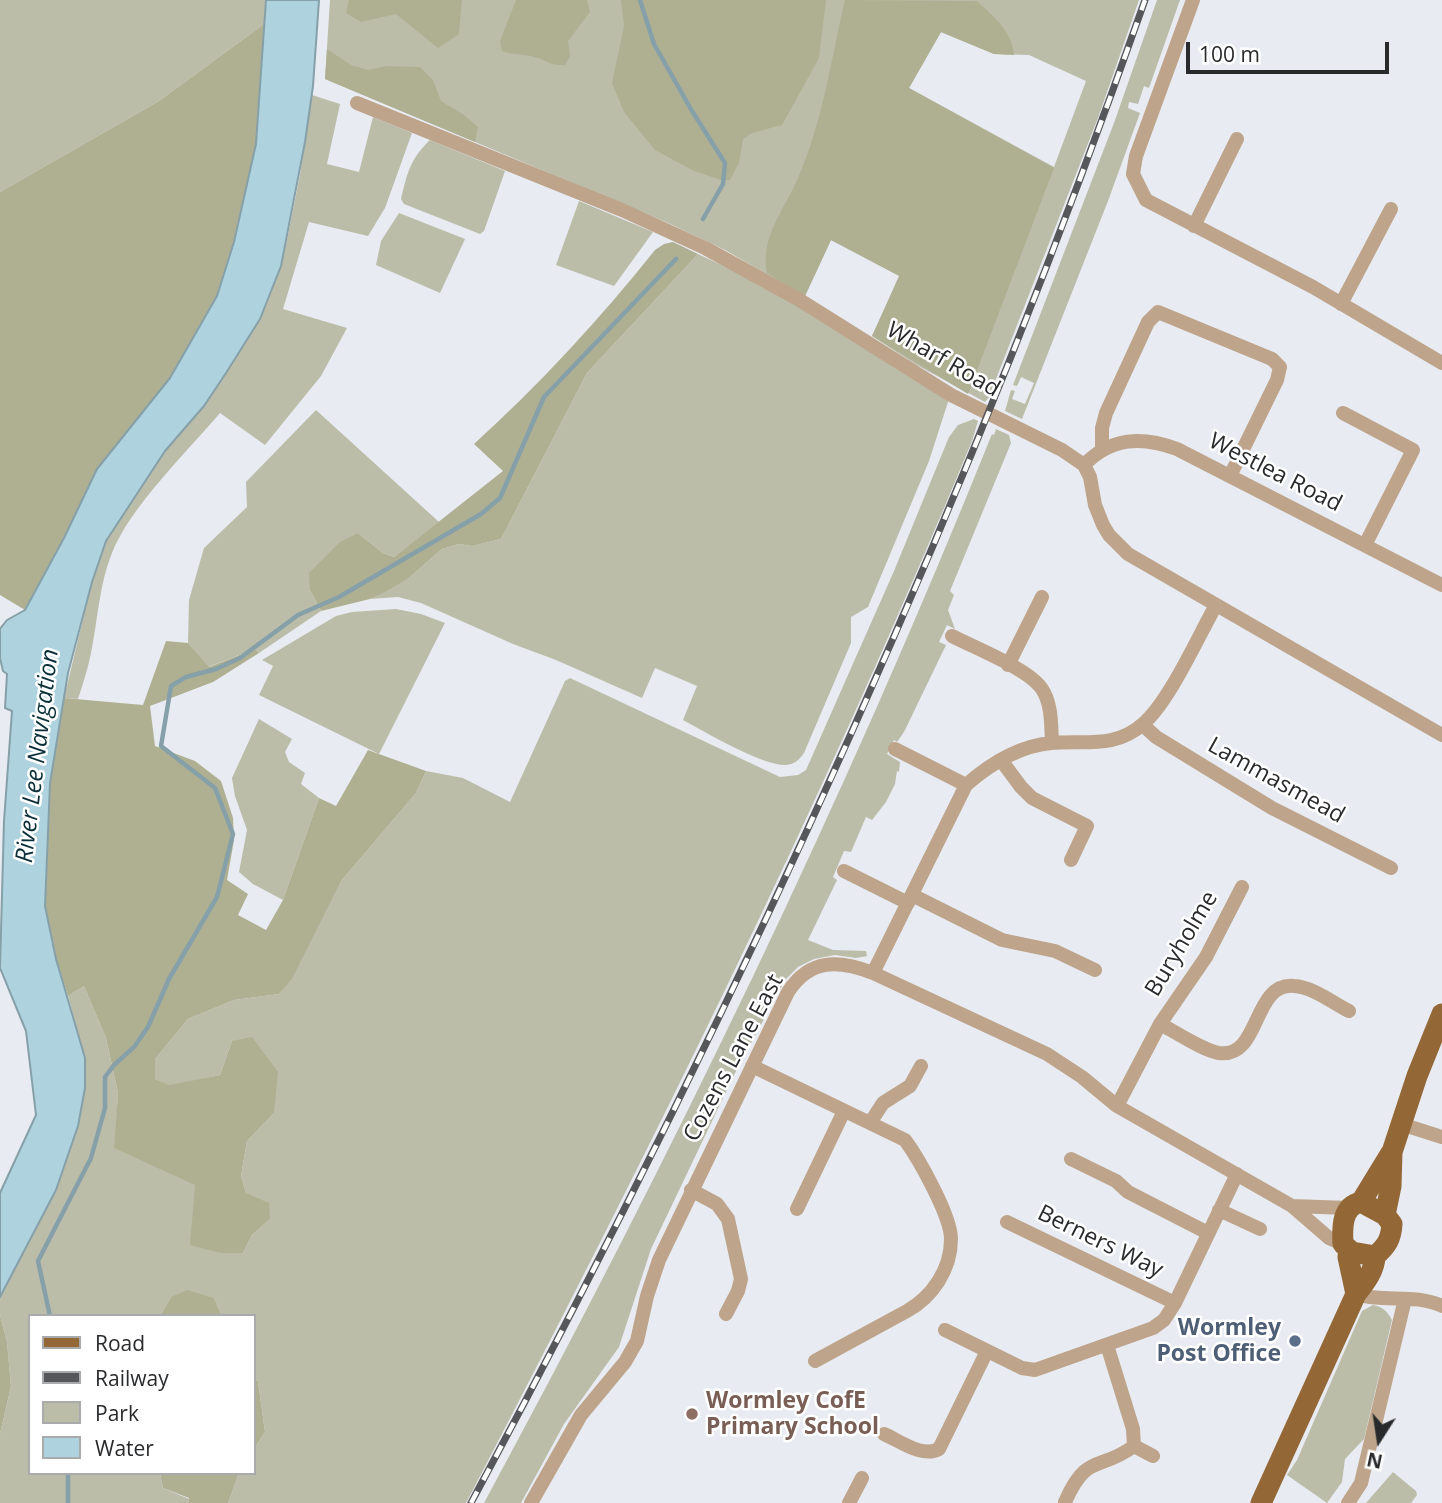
<!DOCTYPE html>
<html>
<head>
<meta charset="utf-8">
<style>
	body { margin:0 }
	#map { position:relative; width:1442px; height:1503px; overflow:hidden; background:#e8ebf1; font-family:"Open Sans",sans-serif }
	canvas { display:block }
	.legend { position:absolute; left:28px; top:1314px; width:228px; height:161px; box-sizing:border-box; background:#fff; border:2px solid #a9aaab; margin:0; padding:9px 12px; list-style:none; font-size:21px; color:#292a2c }
	.legend li { display:flex; align-items:center; gap:14px; height:35px }
	.legend b { width:35px; border:2px solid #a9aaab }
	.north { position:absolute; left:1344px; top:1405px; width:70px; height:70px; -webkit-text-stroke:5px #fff; paint-order:stroke; rotate:192deg; font-size:19px; font-weight:700; line-height:28px; text-align:center; color:#292a2c }
	.north::after { content:''; display:block; margin:auto; width:24px; height:32px; background:#292a2c; clip-path:polygon(50% 0,100% 100%,50% 72%,0 100%) }
	.scale { position:absolute; left:1186px; top:42px; width:203px; height:32px; box-sizing:border-box; border:4px solid #292a2c; border-top:0; padding-left:9px; font-size:21px; line-height:24px; white-space:nowrap; color:#292a2c; -webkit-text-stroke:5px #fff; paint-order:stroke }
</style>
</head>
<body>
<div id="map">
<canvas width="1442" height="1503"></canvas>
<ul class="legend">
<li><b style="height:9px;background:#936736"></b>Road</li>
<li><b style="height:9px;background:#55575a"></b>Railway</li>
<li><b style="height:19px;background:#bbbda9"></b>Park</li>
<li><b style="height:19px;background:#aed3de"></b>Water</li>
</ul>
<div class="north">N</div>
<div class="scale">100 m</div>
</div>
<script>
const ctx = document.querySelector('canvas').getContext('2d');
ctx.lineJoin = 'round';
function fill(path, color) {
  ctx.fillStyle = color;
  ctx.fill(path, 'evenodd');
}
function trace(path, color, width, dash) {
  ctx.strokeStyle = color;
  ctx.lineWidth = width;
  ctx.lineCap = dash ? 'butt' : 'round';
  ctx.setLineDash(dash || []);
  ctx.stroke(path);
}
function label(font, color, halo, rows, align = 'center') {
  ctx.font = font + ' "Open Sans",sans-serif';
  ctx.lineWidth = 5;
  ctx.setLineDash([]);
  ctx.textBaseline = 'middle';
  ctx.strokeStyle = halo;
  ctx.fillStyle = color;
  for (const [text, x, y, turn = 0] of rows) {
    ctx.save();
    ctx.translate(x, y);
    ctx.rotate((+turn || 0) * Math.PI / 180);
    ctx.textAlign = isNaN(turn) ? turn : align;
    if (halo) ctx.strokeText(text, 0, 0);
    ctx.fillText(text, 0, 0);
    ctx.restore();
  }
}
const green = new Path2D(`
	M0 0H266L264 24 159 101 0 192Z
	M330 0H1139L1098 118 989 397 985 402 915 364 872 336 900 276 831 240 805 296 725 250 668 223 325 79ZM941 32 994 54 1029 55 1086 81 1054 167 909 88Z
	M1157 0H1180L1149 88 1144 86 1138 104 1129 102 1128 108 1140 113 1108 201 1022 419 1005 411 1011 390 1015 391 1012 399 1025 404 1034 383 1021 377 1017 386 1013 385 1114 123Z
	M312 95 340 104 327 164 359 172 373 117 412 133 385 208 368 236 309 222 283 309 347 328 321 376 265 445 220 413C187 452 130 507 112 553 99 585 98 619 91 653 88 668 83 684 78 699L64 698 92 582 106 541 165 451 204 406 260 319 268 301 281 266 288 235 300 175Z
	M430 140 505 171 484 231 480 234 404 204 401 199C407 174 410 159 430 140Z
	M579 201 653 232 614 286 556 265Z
	M399 213 465 239 440 293 376 265 381 241Z
	M698 254 762 284 945 397 948 402 929 461 868 607 851 617V643L804 753C799 760 795 764 786 765 763 766 705 732 683 720L697 686 655 668 642 698 556 660 513 644 421 603 398 597 370 599 409 578 442 549 459 544 472 546 501 539 587 373Z
	M316 410 439 522 394 557 383 553 358 533 310 590 321 611 259 653 255 649 208 667 188 643 189 600 204 548 247 507 246 482Z
	M974 419 978 421 972 441C822 804 648 1155 466 1503H228L239 1473H254V1449L265 1432 258 1381 254 1379V1316H222L214 1298 171 1297 160 1316H30V1473H160L163 1488 189 1499V1503H0V1434L11 1386 7 1342 0 1315V1297L39 1224 85 1058 68 996 84 986 106 1038 118 1093 115 1148 195 1184 243 1253 252 1235 270 1219 246 1193 241 1176 247 1141 274 1113 232 1041 220 1075 169 1086 155 1079V1059L188 1019 234 1000 279 994 292 978 342 880 416 793 426 771 463 778 510 802 565 681 570 678 780 777 798 775 806 770 894 571 949 437 958 425Z
	M996 429 1009 435 1011 443 950 591 954 595 948 610 955 629 947 625 939 642 946 645 904 732 897 742 894 740 887 754 900 762 899 772 897 771 895 784 886 802 872 820 866 817 851 852 844 851 833 877 837 880 808 940 833 950 866 951 867 956 856 958 835 955 814 959 798 967 785 980 735 1073 651 1249 619 1347 564 1424 521 1503H484C672 1156 845 800 992 434L994 435Z
	M396 609 421 614 445 623 379 754 259 695 273 666 262 660 336 616 352 612Z
	M259 719 292 739 285 752 289 762 305 773 301 784 319 798 283 900 253 884 239 872 247 830 235 796 232 778Z
	M1373 1305C1383 1307 1387 1311 1392 1320L1364 1439 1345 1459 1342 1482 1327 1503 1287 1475 1297 1460 1362 1311Z
	M1393 1472 1416 1491 1417 1495 1411 1503H1366Z`);
const forest = new Path2D(`
	M349 0H462L459 34 438 48 396 14 361 22 346 13Z
	M516 0H587L590 12 568 41 570 56 565 65C548 66 545 59 531 56 521 54 512 55 502 51L500 41Z
	M621 0H826L819 58 782 125 752 133 743 139 739 163 730 180H721L694 171 655 150 624 112 612 83 624 26Z
	M845 0 977 1C994 17 1012 31 1014 55L994 54 941 32 909 88 1054 168 968 394 872 336 899 276 831 240 805 296 767 273C760 236 785 209 798 178 823 121 831 59 845 0Z
	M264 24 256 144 234 242 217 296 170 378 97 469 64 538 25 610 0 595V192L159 101Z
	M327 49 351 65 368 70 387 66 420 67 433 80 441 101 464 115 478 127 475 142 325 79Z
	M673 242 698 254 587 373 501 539 472 546 459 544 442 549 409 578 385 592 370 599 321 611 310 590 309 573 340 542 358 533 383 553 394 557 503 471 474 444C540 384 599 320 655 250L664 244Z
	M166 641 188 643 209 667 255 649 259 653 213 682 150 706 155 746 195 761 221 781 233 818 234 840 227 880 248 894 238 915 266 930 283 900 319 798 336 806 368 750 426 771 416 793 342 880 292 979 279 994 234 1000 188 1019 155 1059V1079L169 1085 220 1075 232 1041 252 1037 278 1072 274 1113 247 1141 241 1176 246 1193 269 1203 270 1219 252 1235 243 1253H221L190 1245 195 1185 114 1148 118 1093 106 1038 84 986 68 996 56 959 45 906 50 783 64 698 143 705Z
	M187 1290 214 1298 222 1316H160L171 1297Z
	M0 1315 7 1342 11 1386 0 1434Z
	M254 1379 258 1381 265 1432 254 1449Z
	M160 1473H239L228 1503H189V1498L163 1488Z`);
const water = new Path2D(`
	M266 0H319L313 86 305 142 281 266 260 319 226 373 204 406 165 451 106 541 92 582 68 673 50 783 45 906 56 959 85 1058V1088L78 1126 56 1190 0 1297V1193L36 1115 26 1031 0 968 4 821 12 711 5 708 7 674 3 671 0 658V629L7 620 25 610 64 538 97 469 170 378 217 296 234 242 256 144Z`);
const stream = new Path2D(`
	M640 0 654 44 692 111 725 163 723 184 703 219
	M50 1316 38 1261 91 1158 105 1108V1077L114 1065 134 1047 148 1027 169 979 217 897 233 834 215 788 161 746 171 686 186 677 216 669 240 658 298 615 339 597 481 514 500 498 544 397 676 259
	M68 1473V1503`);
const street = new Path2D(`
	M1193 0 1136 156 1133 174 1146 200 1313 287 1442 363
	M357 103 622 210 705 248 798 299 951 395 1062 450 1084 465 1090 477 1095 505 1103 525 1109 535 1128 554 1442 735
	M1194 226 1237 139
	M1341 304 1391 209
	M1343 413 1413 450 1365 545
	M1102 448V428L1106 413 1148 322 1158 312 1272 359 1280 367 1277 380 1230 476
	M1084 465C1111 437 1142 436 1177 449L1442 585
	M952 636C975 648 1029 669 1042 689 1052 704 1051 725 1052 743
	M1008 665 1042 597
	M1143 725 1156 737 1272 808 1391 868
	M895 749 966 785
	M1001 760 1021 787 1032 798 1087 826 1071 860
	M844 871 908 903
	M912 895 1002 940 1055 951 1095 970
	M873 973 966 785C990 764 1018 746 1051 743 1085 740 1115 749 1143 724 1169 702 1198 637 1216 605
	M1160 1024C1176 1032 1202 1050 1219 1053 1261 1059 1252 982 1294 986 1313 987 1333 1003 1349 1011
	M752 1066 905 1140C919 1159 951 1216 951 1239 951 1270 932 1297 907 1311L815 1361
	M1117 1106 1160 1024 1206 957 1242 887
	M870 1123 883 1103 910 1086 921 1066
	M1401 1124 1442 1137
	M1071 1159 1116 1181 1128 1192 1208 1233
	M691 1190 717 1204 728 1219 741 1279 738 1291 726 1314
	M1292 1206 1349 1208
	M797 1209 844 1111
	M1219 1210 1260 1229
	M1007 1222 1175 1303
	M1356 1294C1384 1303 1414 1293 1442 1306
	M945 1330 1022 1368 1035 1370 1153 1328 1164 1320 1175 1303 1237 1174
	M884 1434C900 1441 922 1458 939 1449L987 1351
	M1134 1446 1153 1456
	M1065 1502C1087 1452 1099 1472 1134 1446L1133 1429 1107 1345
	M531 1503 581 1415 625 1362 637 1341 647 1296 659 1260 788 992C810 958 839 960 873 973L1047 1054 1082 1077 1117 1106 1292 1206 1329 1238 1343 1244
	M849 1503 862 1478
	M1348 1503 1361 1483 1405 1299`);
const primary = new Path2D(`
	M1361 1202 1385 1215 1392 1224C1391 1239 1387 1246 1375 1256L1352 1252 1343 1244C1342 1227 1342 1206 1361 1202Z
	M1361 1202 1391 1153
	M1385 1215 1391 1186 1392 1152 1417 1076 1442 1014
	M1352 1252 1348 1257 1356 1294
	M1261 1503 1356 1294C1365 1283 1375 1270 1375 1256`);
const rail = new Path2D(`
	M471 1503C731 1019 963 519 1145 0`);
const markers = [
	[1295,1341,7,"#5c6f8a"],
	[692,1414,7,"#8d6e63"]
];
const streetNames = [
	["Wharf Road",943,360,30],
	["Westlea Road",1275,473,27],
	["Lammasmead",1276,781,29],
	["Buryholme",1182,944,-59],
	["Cozens Lane East",734,1058,-62],
	["Berners Way",1100,1242,26]
];
const serviceNames = [
	["Wormley",1281,1328],
	["Post Office",1281,1354]
];
const educationNames = [
	["Wormley CofE",706,1401],
	["Primary School",706,1427]
];
const waterNames = [
	["River Lee Navigation",38,756,-83]
];
fill(green, '#bbbda9');
fill(forest, '#afb092');
fill(water, '#aed3de');
trace(water, '#86a0a9', 2);
trace(stream, '#86a0a9', 4.5);
trace(street, '#bda48b', 14);
trace(primary, '#936736', 21);
trace(rail, '#55575a', 7);
trace(rail, '#fff', 4.5, [13]);
for (const [x, y, r, color] of markers) {
  const dot = new Path2D();
  dot.arc(x, y, r, 0, 2 * Math.PI);
  ctx.fillStyle = color;
  ctx.fill(dot);
  trace(dot, '#fff', 2.5);
}
label('23px', '#292a2c', '#fff', streetNames);
label('bold 23px', '#4e5e75', '#fff', serviceNames, 'right');
label('bold 23px', '#785e54', '#fff', educationNames, 'left');
label('italic 24px', '#0b2f38', '#fff', waterNames);
</script>
</body>
</html>
